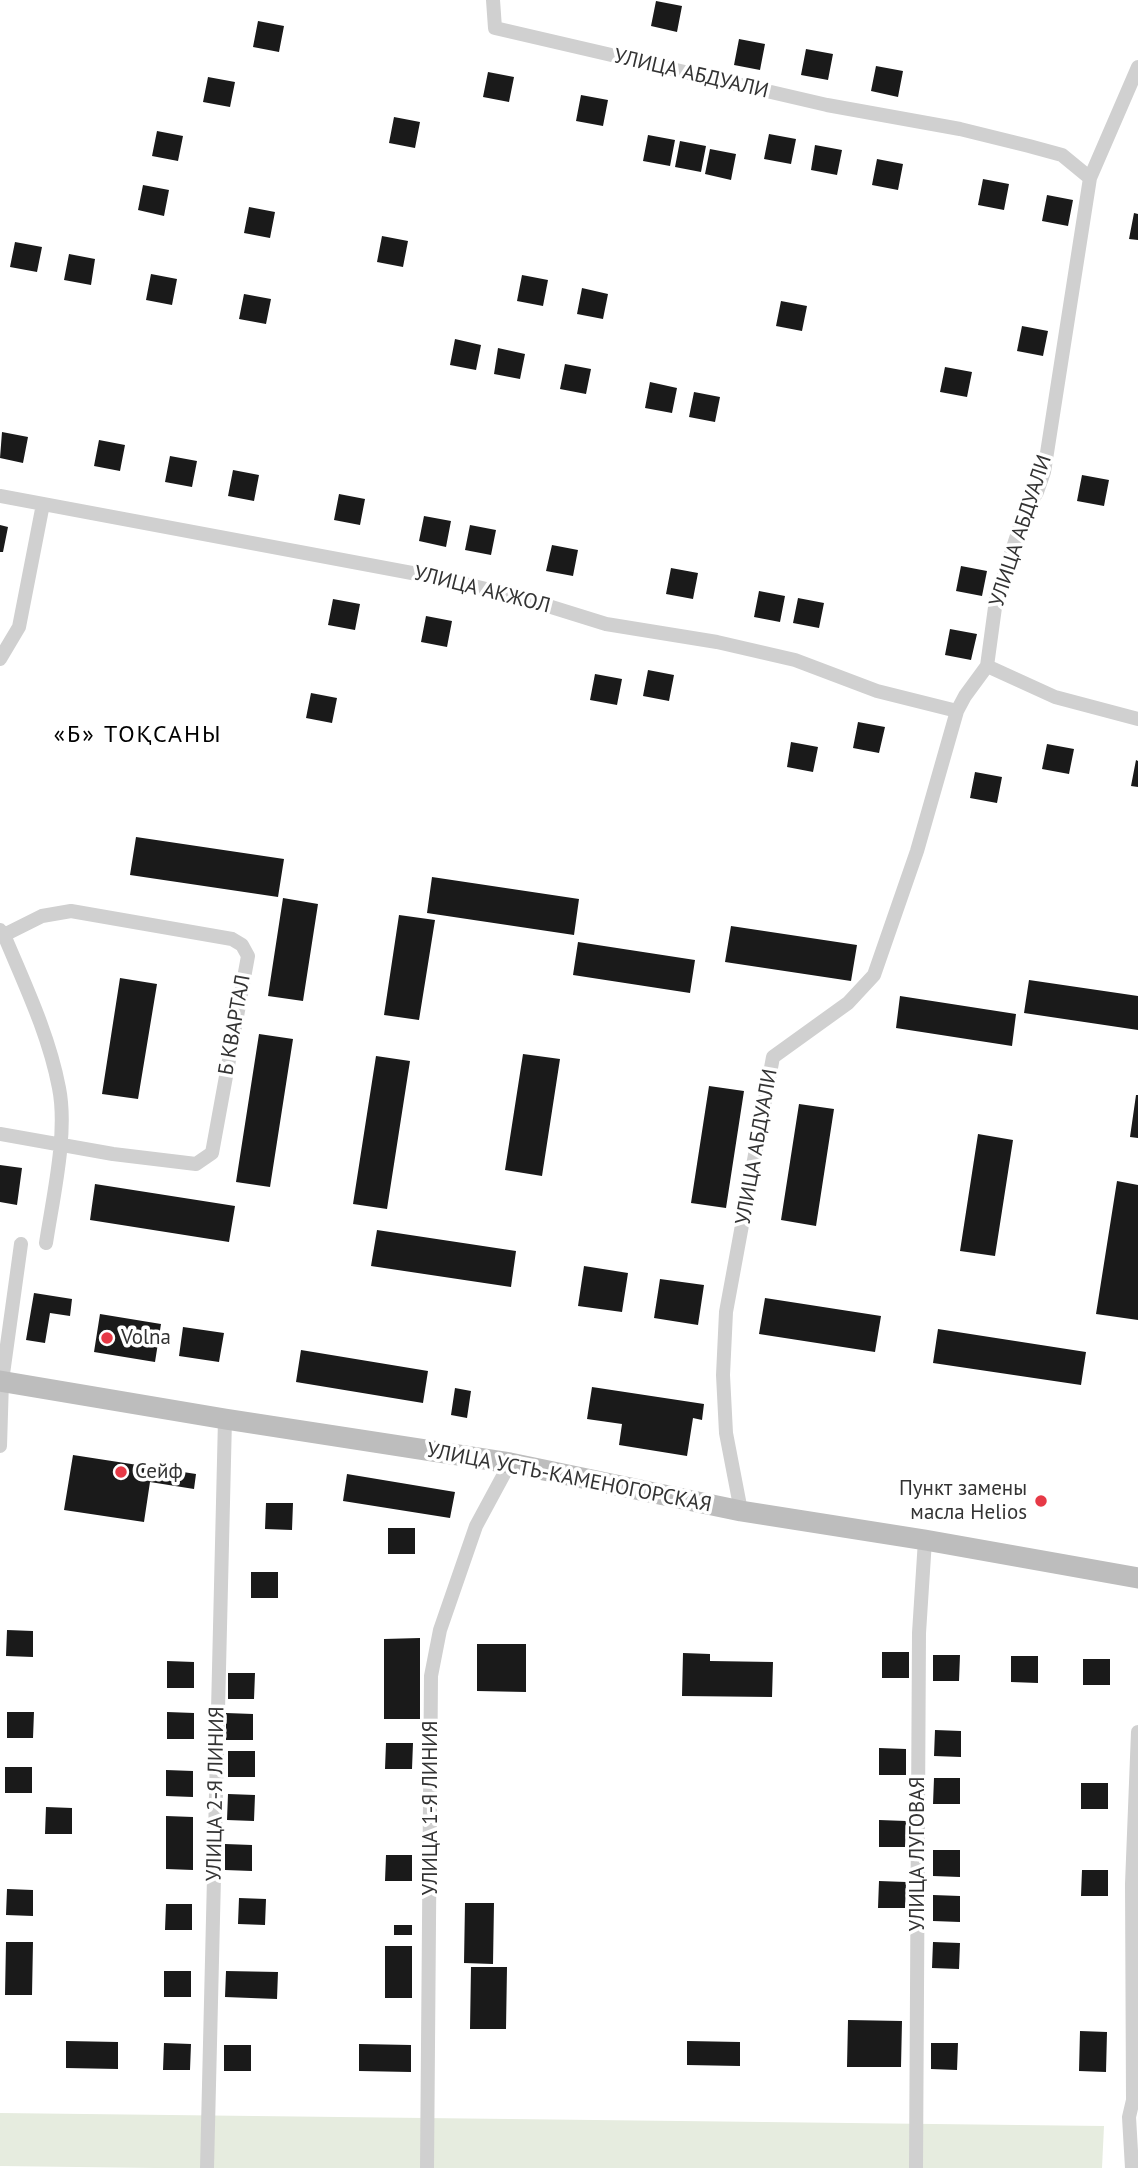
<!DOCTYPE html>
<html>
<head>
<meta charset="utf-8">
<style>
	body { margin:0 }
	canvas { display:block; background:#fff }
</style>
</head>
<body>
<canvas width="1138" height="2168"></canvas>
<script>
const ctx = document.querySelector('canvas').getContext('2d');
ctx.lineJoin = 'round';
function fill(path, color) {
  ctx.fillStyle = color;
  ctx.fill(path, 'evenodd');
}
function trace(path, color, width, dash) {
  ctx.strokeStyle = color;
  ctx.lineWidth = width;
  ctx.lineCap = dash ? 'butt' : 'round';
  ctx.setLineDash(dash || []);
  ctx.stroke(path);
}
function label(font, color, halo, rows, align = 'center') {
  ctx.font = font + ' "PT Sans",sans-serif';
  ctx.lineWidth = 7;
  ctx.setLineDash([]);
  ctx.textBaseline = 'middle';
  ctx.strokeStyle = halo;
  ctx.fillStyle = color;
  for (const [text, x, y, turn = 0] of rows) {
    ctx.save();
    ctx.translate(x, y);
    ctx.rotate((+turn || 0) * Math.PI / 180);
    ctx.textAlign = isNaN(turn) ? turn : align;
    if (halo) ctx.strokeText(text, 0, 0);
    ctx.fillText(text, 0, 0);
    ctx.restore();
  }
}
const green = new Path2D(`
	M0 2113 1104 2126 1102 2168H156L0 2166Z`);
const building = new Path2D(`
	M656 1 682 6 677 32 651 26Z
	M258 21 284 26 279 52 253 47Z
	M739 39 765 44 760 70 734 65Z
	M806 49 833 54 828 80 801 75Z
	M876 66 903 71 898 97 871 91Z
	M488 72 514 77 509 102 483 97Z
	M208 77 235 82 230 107 203 102Z
	M581 95 608 100 603 126 576 121Z
	M394 117 420 122 415 148 389 143Z
	M157 131 183 136 178 161 152 156Z
	M769 134 796 139 791 164 764 159Z
	M648 135 675 140 670 166 643 161Z
	M680 141 706 146 701 172 675 167Z
	M815 145 842 150 837 175 811 170Z
	M710 149 736 154 731 180 705 174Z
	M877 159 903 164 898 190 872 185Z
	M983 179 1009 184 1004 210 978 205Z
	M143 185 169 190 164 216 138 210Z
	M1047 195 1073 200 1068 226 1042 221Z
	M249 207 275 212 270 238 244 233Z
	M1134 213 1138 214V240L1129 239Z
	M382 236 408 241 403 267 377 262Z
	M15 242 42 247 37 272 10 267Z
	M69 254 95 259 91 285 64 280Z
	M151 274 177 279 172 305 146 300Z
	M522 275 548 280 543 306 517 301Z
	M582 288 608 294 603 319 577 314Z
	M244 294 271 299 266 324 239 319Z
	M781 301 807 306 802 331 776 326Z
	M1022 326 1048 331 1043 356 1017 351Z
	M455 339 481 345 476 370 450 365Z
	M498 348 525 354 520 379 494 374Z
	M565 364 591 369 586 394 560 389Z
	M945 367 972 372 967 397 940 392Z
	M650 382 677 388 672 413 645 408Z
	M694 392 720 397 715 422 689 417Z
	M2 432 28 437 23 463 0 458Z
	M99 440 125 445 120 471 94 466Z
	M170 456 197 461 192 487 165 482Z
	M233 470 259 475 254 501 228 496Z
	M1082 475 1109 480 1104 506 1077 501Z
	M339 494 365 499 360 525 334 520Z
	M424 516 451 521 446 547 419 541Z
	M0 525 8 527 3 552H0Z
	M470 525 496 530 491 555 465 550Z
	M552 545 578 550 573 576 546 571Z
	M961 566 987 571 982 596 956 591Z
	M671 568 698 573 693 599 666 594Z
	M759 591 785 596 780 622 754 617Z
	M798 598 824 603 819 628 793 623Z
	M333 599 360 604 355 630 328 625Z
	M426 616 452 621 447 647 421 642Z
	M950 629 977 634 971 660 945 655Z
	M648 670 674 675 669 701 643 696Z
	M595 674 622 679 617 705 590 700Z
	M311 693 337 698 332 723 306 718Z
	M858 722 885 727 879 753 853 748Z
	M791 742 818 747 813 772 787 767Z
	M1047 744 1074 749 1069 774 1042 769Z
	M1136 760 1138 761V787L1131 786Z
	M975 772 1002 777 997 803 970 798Z
	M136 837 284 859 278 897 130 875Z
	M432 877 579 899 574 935 427 913Z
	M283 898 318 904 303 1001 268 996Z
	M399 915 435 920 419 1020 384 1015Z
	M731 926 857 945 851 981 725 962Z
	M578 942 695 960 690 993 573 975Z
	M120 978 157 984 138 1099 102 1094Z
	M1029 980 1138 996V1030L1024 1013Z
	M900 996 1016 1014 1012 1046 896 1028Z
	M259 1034 293 1039 270 1187 236 1182Z
	M523 1054 560 1059 542 1176 505 1170Z
	M376 1056 410 1061 387 1209 353 1204Z
	M709 1086 744 1091 726 1208 691 1203Z
	M1136 1095H1138V1138L1130 1137Z
	M799 1104 834 1109 816 1226 781 1220Z
	M978 1134 1013 1140 995 1256 960 1251Z
	M0 1165 22 1168 17 1205 0 1202Z
	M1117 1181 1138 1185V1320L1096 1314Z
	M95 1184 235 1206 229 1242 90 1220Z
	M377 1230 516 1251 511 1287 371 1266Z
	M584 1266 628 1273 622 1312 578 1306Z
	M660 1279 704 1285 698 1325 654 1318Z
	M34 1293 72 1299 70 1316 50 1313 45 1343 26 1340Z
	M765 1298 881 1316 875 1352 759 1334Z
	M100 1314 161 1324 155 1362 94 1352Z
	M183 1327 224 1333 219 1362 179 1356Z
	M938 1329 1086 1352 1081 1385 933 1363Z
	M301 1350 428 1371 423 1403 296 1382Z
	M592 1387 704 1404 702 1420 693 1418 687 1456 619 1445 622 1424 587 1419Z
	M455 1388 471 1391 467 1418 451 1415Z
	M73 1455 196 1474 194 1489 150 1482 144 1522 64 1510Z
	M347 1474 455 1492 450 1518 343 1501Z
	M266 1503H293L292 1530 265 1529Z
	M388 1528H415V1554H388Z
	M251 1572H278V1598H251Z
	M7 1630 33 1631V1657L6 1656Z
	M420 1638V1719H384V1639Z
	M477 1644H526V1692L477 1691Z
	M882 1652H909V1678H882Z
	M683 1653 710 1654V1661L773 1662 772 1697 682 1696Z
	M933 1655H960L959 1681H933Z
	M1011 1656H1038V1683L1011 1682Z
	M1083 1659H1110V1685H1083Z
	M167 1661 194 1662V1688H167Z
	M228 1673H255L254 1699H228Z
	M7 1712H34L33 1738H7Z
	M167 1712 194 1713V1739H167Z
	M226 1713 253 1714V1740H226Z
	M935 1730 961 1731V1757L934 1756Z
	M386 1743H413L412 1769H385Z
	M879 1748 906 1749V1775H879Z
	M228 1751H255V1777H228Z
	M5 1767H32V1793H5Z
	M166 1770 193 1771V1797L166 1796Z
	M934 1778H960V1804H933Z
	M1081 1783H1108V1809H1081Z
	M228 1794 255 1795 254 1821 227 1820Z
	M46 1807 72 1808V1834H45Z
	M166 1816 193 1817V1870L166 1869Z
	M879 1820 906 1821 905 1847H879Z
	M225 1844 252 1845V1871L225 1870Z
	M933 1850H960V1877L933 1876Z
	M386 1855H412V1881H385Z
	M1082 1870H1108V1896H1081Z
	M879 1881 906 1882 905 1908H878Z
	M7 1889 33 1890V1916L6 1915Z
	M933 1895 960 1896V1922L933 1921Z
	M239 1898 266 1899 265 1925 238 1924Z
	M465 1903H494L493 1964 464 1963Z
	M166 1904H192V1930H165Z
	M394 1925H412V1935H394Z
	M6 1942H33L32 1995H5Z
	M933 1942 960 1943 959 1969 932 1968Z
	M385 1946H412V1998H385Z
	M471 1967H507L506 2029H470Z
	M164 1971H191V1997H164Z
	M226 1971 278 1972 277 1999 225 1997Z
	M848 2020 902 2021 901 2067H847Z
	M1080 2031 1107 2032 1106 2072 1079 2071Z
	M66 2041 118 2042V2069L66 2068Z
	M687 2041 740 2042V2066L687 2065Z
	M164 2043 191 2044 190 2070H163Z
	M931 2043H958L957 2070 931 2069Z
	M359 2044 411 2045V2072L359 2071Z
	M224 2045H251V2071H224Z`);
const street = new Path2D(`
	M493 0 495 28 827 105 960 129 1029 146 1062 155 1090 178 1044 472 1037 492 1023 517 996 600 987 666 965 696 957 711 917 851 874 975 848 1003 773 1057 726 1312 723 1375 726 1433 741 1511
	M1090 178 1138 67
	M0 496 444 579 516 596 606 624 717 642 795 660 877 691 957 711
	M0 659 19 627 43 504
	M987 666 1055 697 1138 719
	M0 930 4 935 42 916 71 911 232 939 242 945 248 956 212 1153 196 1164 113 1154 0 1134
	M4 935C25 985 49 1035 59 1088 68 1133 53 1197 46 1243
	M0 1446 2 1381 21 1244
	M207 2168 225 1419
	M427 2168 431 1676 440 1630 476 1526 510 1463
	M916 2168 919 1633 925 1540
	M1132 2168 1129 2117 1133 2100 1132 1884 1138 1732`);
const secondary = new Path2D(`
	M0 1381 225 1419 510 1463 741 1511 925 1540 1138 1578`);
const markers = [
	[107,1338,7,"#e63946"],
	[121,1472,7,"#e63946"],
	[1041,1501,7,"#e63946"]
];
const streetNames = [
	["УЛИЦА АБДУАЛИ",691,74,13],
	["УЛИЦА АБДУАЛИ",1021,531,-72],
	["УЛИЦА АКЖОЛ",482,590,14],
	["Б КВАРТАЛ",235,1025,-80],
	["УЛИЦА АБДУАЛИ",757,1147,-80],
	["УЛИЦА УСТЬ-КАМЕНОГОРСКАЯ",569,1478,11],
	["УЛИЦА 2-Я ЛИНИЯ",216,1794,-89],
	["УЛИЦА 1-Я ЛИНИЯ",431,1808,-90],
	["УЛИЦА ЛУГОВАЯ",918,1854,-90]
];
const poiNames = [
	["Volna",121,1338],
	["Сейф",135,1472],
	["Пункт замены",1027,1489,"right"],
	["масла Helios",1027,1513,"right"]
];
const quarterNames = [
	["«Б» ТОҚСАНЫ",138,735]
];
fill(green, '#e6ecdf');
fill(building, '#1a1a1a');
trace(street, '#d0d0d0', 14);
trace(secondary, '#bdbdbd', 21);
for (const [x, y, r, color] of markers) {
  const dot = new Path2D();
  dot.arc(x, y, r, 0, 2 * Math.PI);
  ctx.fillStyle = color;
  ctx.fill(dot);
  trace(dot, '#fff', 2.5);
}
label('21px', '#333', '#fff', streetNames);
label('21px', '#333', '#fff', poiNames, 'left');
ctx.letterSpacing = '2px';
label('24px', '#000', '#fff', quarterNames);
ctx.letterSpacing = '0px';
</script>
</body>
</html>
